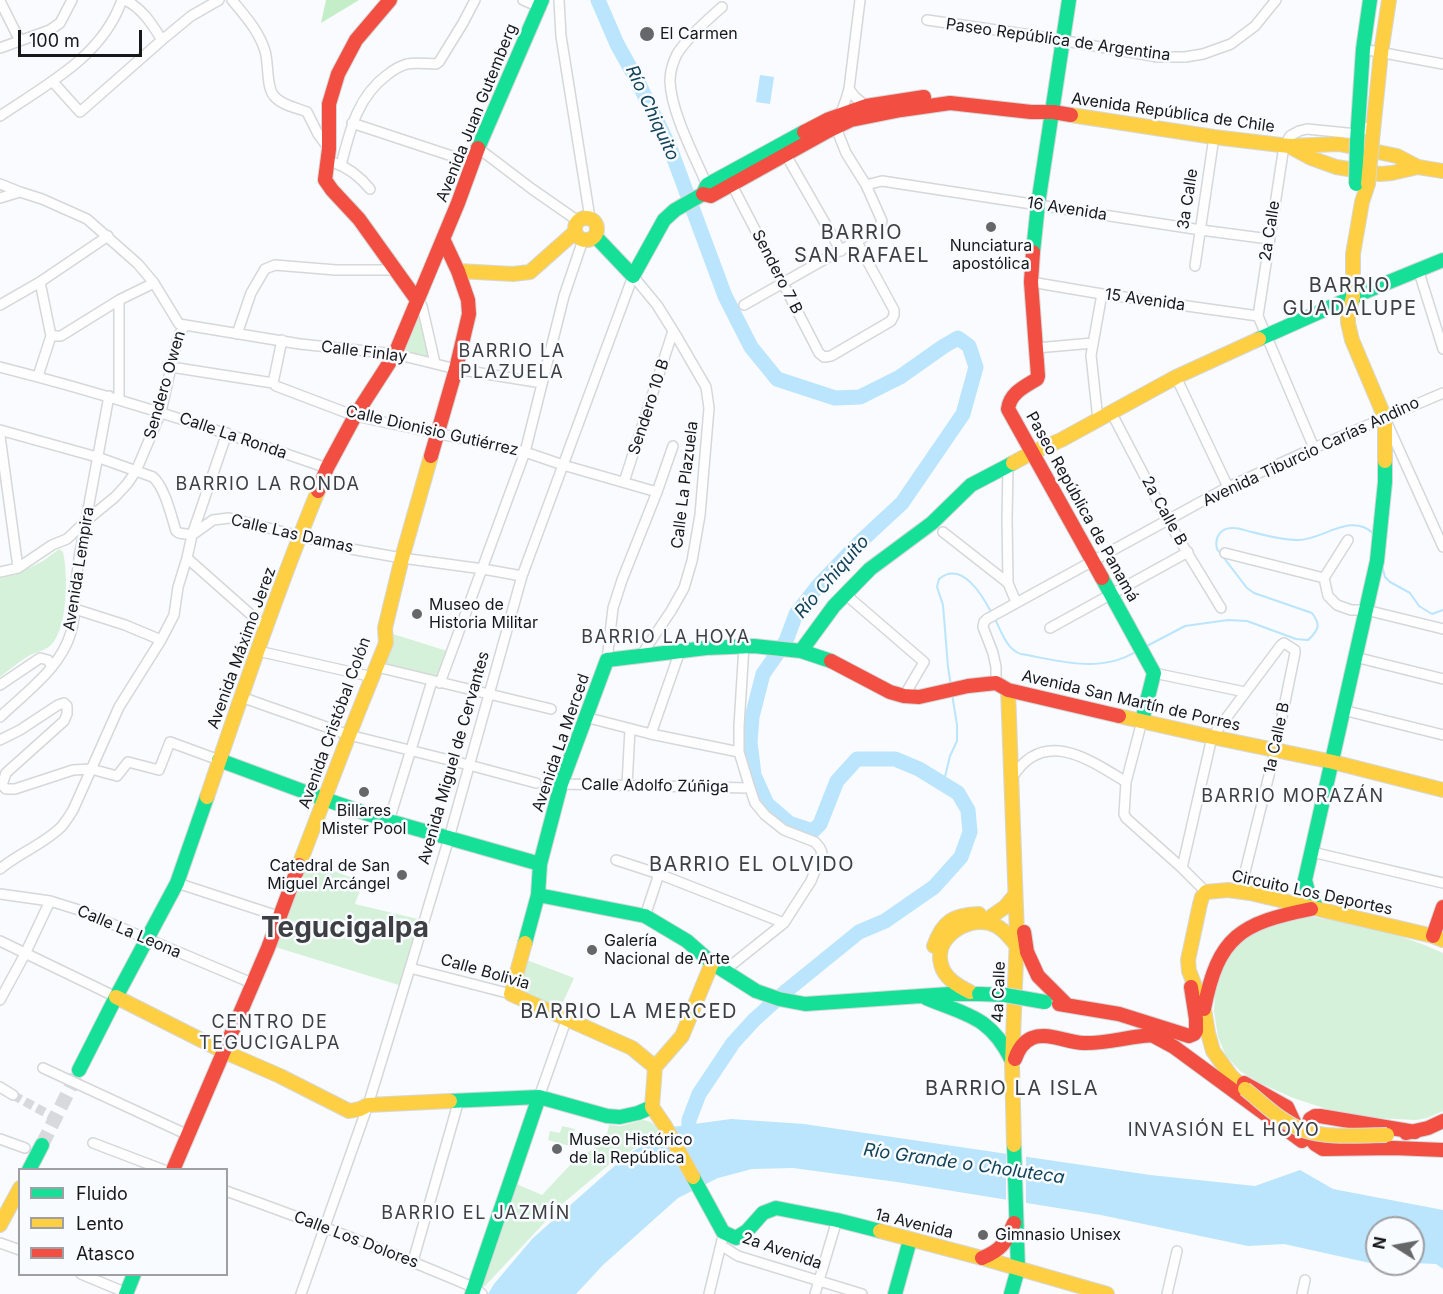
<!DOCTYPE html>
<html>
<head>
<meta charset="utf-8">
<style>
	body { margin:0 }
	#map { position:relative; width:1443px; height:1294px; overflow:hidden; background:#f9fbfe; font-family:Inter,sans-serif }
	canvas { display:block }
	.legend { position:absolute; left:18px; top:1168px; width:210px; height:108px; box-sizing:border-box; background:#f8fbff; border:2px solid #9ea0a3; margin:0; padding:8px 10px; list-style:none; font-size:18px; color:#171819 }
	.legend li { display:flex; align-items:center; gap:12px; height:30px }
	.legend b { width:30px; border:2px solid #9ea0a3 }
	.north { position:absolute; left:1365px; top:1216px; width:60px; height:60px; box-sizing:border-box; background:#f8fbff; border:2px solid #9ea0a3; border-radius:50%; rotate:281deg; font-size:16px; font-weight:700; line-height:24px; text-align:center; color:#171819 }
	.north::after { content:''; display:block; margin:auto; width:21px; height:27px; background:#666769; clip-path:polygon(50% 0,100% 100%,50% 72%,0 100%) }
	.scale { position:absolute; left:18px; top:30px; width:124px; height:27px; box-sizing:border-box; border:3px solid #171819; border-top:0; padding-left:8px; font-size:18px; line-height:21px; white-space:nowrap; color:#171819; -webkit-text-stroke:4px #f8fbff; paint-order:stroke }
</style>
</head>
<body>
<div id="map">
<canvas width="1443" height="1294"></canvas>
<ul class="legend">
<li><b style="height:8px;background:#16e098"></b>Fluido</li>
<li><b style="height:8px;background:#ffcf43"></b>Lento</li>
<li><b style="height:8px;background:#f24e42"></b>Atasco</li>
</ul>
<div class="north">N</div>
<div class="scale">100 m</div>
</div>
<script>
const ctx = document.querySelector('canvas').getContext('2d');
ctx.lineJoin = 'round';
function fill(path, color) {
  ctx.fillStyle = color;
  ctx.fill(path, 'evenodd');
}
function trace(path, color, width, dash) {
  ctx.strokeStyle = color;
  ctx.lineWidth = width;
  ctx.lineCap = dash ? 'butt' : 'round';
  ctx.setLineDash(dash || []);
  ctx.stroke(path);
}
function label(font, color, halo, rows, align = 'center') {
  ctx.font = font + ' Inter,sans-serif';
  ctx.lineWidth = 5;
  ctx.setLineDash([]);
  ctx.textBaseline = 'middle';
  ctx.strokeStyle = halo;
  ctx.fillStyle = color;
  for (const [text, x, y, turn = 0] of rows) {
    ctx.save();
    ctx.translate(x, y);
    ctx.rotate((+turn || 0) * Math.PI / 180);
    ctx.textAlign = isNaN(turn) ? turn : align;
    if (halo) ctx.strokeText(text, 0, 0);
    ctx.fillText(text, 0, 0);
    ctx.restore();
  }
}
const green = new Path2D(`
	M417 315H421L430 359 400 352Z
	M59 549 63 552C68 574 68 626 52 644 46 651 34 652 27 657 17 663 9 670 0 677V576L17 574 43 561Z
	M393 634 447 651 439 680 384 663Z
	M305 860 363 882 355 904 422 920 402 986 272 946Z
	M1297 915C1346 920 1398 932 1443 953V1111L1427 1118 1416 1120 1372 1118 1333 1111 1293 1098 1260 1083 1240 1071 1226 1056 1218 1037 1214 1011 1215 992 1223 964 1244 935Z
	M524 959 574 978 559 1011 515 992Z
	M643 1120C652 1121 656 1125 660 1133L611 1163 561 1205 484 1287 480 1282 512 1182 542 1195 572 1163 584 1166 588 1152C602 1143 606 1141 609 1125L621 1126Z
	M562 1126 575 1129 570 1146 548 1140 550 1131 560 1133Z`);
const forest = new Path2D(`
	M326 0H359L321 23Z`);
const water = new Path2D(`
	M760 75 774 77 770 104 756 102Z
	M731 1119 804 1124 1150 1175 1255 1186 1300 1170 1333 1189 1443 1210V1269L1436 1264 1413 1263V1228H1377V1264H1399L1379 1265 1284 1244 1248 1246 1101 1215 897 1182 793 1168 752 1169 718 1178 678 1198 603 1265 576 1294H488L494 1284 533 1238 627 1155 672 1127Z`);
const pier = new Path2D(`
	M1006 1151 1026 1154V1206L1006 1203Z`);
const stream = new Path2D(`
	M1382 566 1385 577 1390 582 1410 593 1419 606 1432 614 1443 610
	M995 619C1001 631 1007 650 1021 654 1061 661 1100 674 1137 651
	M1145 647 1185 626 1228 620 1247 621 1296 639 1308 640C1319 630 1321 625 1312 613L1254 593 1247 588 1217 549C1214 537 1221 527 1234 528 1240 528 1246 531 1252 532 1267 536 1283 540 1298 540 1323 540 1350 512 1373 533
	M951 686 948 667 943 605 937 587 939 579C962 560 983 596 992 614
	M943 785 950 756 957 741V725L952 694`);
const river = new Path2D(`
	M598 0 617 44 638 82 670 148 725 296 751 347 777 379 835 398 860 397 900 377 944 346 958 338 969 346 976 367 963 414 902 503 860 542 817 587 796 614 786 641 763 674 752 717 750 742 754 775 767 804 789 823 813 831 820 824 837 781 857 759H895L919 769 958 793 968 810 970 832 961 857 934 887 885 921 859 932 785 992 754 1020 733 1043 699 1094 689 1120 688 1143`);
const streetTunnel = new Path2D(`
	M13 1095 55 1118`);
const secondaryTunnel = new Path2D(`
	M42 1145 79 1070`);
const street = new Path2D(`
	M125 0C142 8 152 24 162 40
	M232 0C245 16 259 31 265 51 269 64 266 87 274 96 281 105 297 108 307 112L318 134 329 149
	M523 0 539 7
	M559 0 561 36 590 218
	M0 1 20 41
	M927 20 1031 35 1158 57H1185L1203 54 1231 44 1255 26 1276 0
	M0 48 50 30 60 23 72 0
	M1363 49 1443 64
	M53 82 80 112 162 40 191 16 219 0
	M849 89 855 97 866 106
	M840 115 846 99 849 89 860 0
	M0 116C47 84 102 57 122 0
	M352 123 473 163
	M478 148 532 189 578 221
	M786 155 841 251
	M335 163C349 168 361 178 370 189
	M341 165C350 131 357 97 387 75 393 70 400 66 407 64 416 62 427 64 436 64L439 62 463 23 475 0
	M0 184 20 192 42 199 87 219 138 264 154 283 179 324 300 344 395 354 456 369 542 383
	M707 185C694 155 671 112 670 81 670 72 673 62 677 54 687 38 707 20 722 7
	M732 185 819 353 824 357 831 356 891 321 894 315V310L857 242
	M866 185 882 181 1201 230 1269 239
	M0 198 20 192
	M1195 266 1214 137
	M1418 269 1443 349
	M633 276 657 305 677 337 706 387 709 408 700 515 692 561 684 588 671 611 640 657
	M1031 282 1102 294 1258 316
	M417 300 422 306 435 363
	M0 305 40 282 108 236
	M744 305 878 229 882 221 866 185 846 153 836 128
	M237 334 251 293 265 269 275 265 336 270H395
	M51 336H61L119 300 154 283
	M1036 348 1093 343
	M0 367C111 395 219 430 327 468
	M171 367 273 383 276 386 355 416 525 452 563 465 657 492
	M38 376 51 336 40 282
	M1176 377 1228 487
	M273 383 282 340
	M119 399V300
	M1111 412 1168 521 1221 608
	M1098 420 1091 355 1102 294
	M1387 423 1443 547
	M0 430 97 457 153 477C165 488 171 515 176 531L179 533 192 535 213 520 229 518 351 549 402 558 483 569 522 576
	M0 436 18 568
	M1314 448 1258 316 1284 146 1290 136 1299 131 1307 129 1357 134 1373 124
	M1008 467 1007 519 1008 583 1016 602
	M624 482 673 331
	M943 532 1008 583
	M1225 553 1324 578 1328 596 1337 605 1351 610H1366L1443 629
	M187 558 266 628
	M0 572 18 568 52 545 67 539 87 520 115 497 127 484 136 471 161 412 177 341 180 333 185 326
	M1324 578 1348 540
	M845 594 924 662 904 696
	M75 609 125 625 161 640
	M1050 628 1188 552
	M258 651 373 677
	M1355 657 1443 679
	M607 660 613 608 622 580 657 492 673 446
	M377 667 551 709
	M1154 673 1245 692
	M440 683 525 452 564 296 583 240
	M996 683V667L993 653 983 627 984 622 987 619 1228 487 1314 448 1443 393
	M0 685 40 658 48 660 52 667
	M241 697 349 735 469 765 536 783
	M1343 710 1443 735
	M0 717C26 692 61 668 71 632 75 620 75 607 75 595 75 583 78 570 79 558L109 396
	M585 717 651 734 739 752
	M1142 721 1126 782 1124 814 1126 818 1182 868 1206 892
	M651 734 680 651
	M0 740 20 730 58 705 64 703 67 706V714L64 721 6 773 2 785 6 789H15L73 770 91 769 117 776 128 762 159 770 170 742 219 760
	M1012 778C1043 727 1089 759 1126 782
	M561 784 750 788
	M627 785 630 729
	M389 821 432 681
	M1312 852 1443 883
	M616 860 659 874 784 923
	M1182 868 1212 737 1281 645 1284 643 1295 650V653L1275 751 1240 892
	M0 869C19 853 46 843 62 826 66 821 70 815 73 810L119 707 161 640 174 615 178 587 187 558 192 535 227 433
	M177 883 281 917
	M0 894 50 901 79 910 254 984
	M645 916 659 874
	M0 941 116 997
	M410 968 511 994
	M724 971 784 923 811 881 822 853 820 848 815 842 784 830 765 815 755 803 750 788 739 752V726L744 646
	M0 1000 25 954 50 901
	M43 1068 188 1135
	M0 1087 13 1095
	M539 1097 567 1018
	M0 1139 25 1148
	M93 1143 164 1170
	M226 1191C310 1221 393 1253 475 1288L482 1294
	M0 1243 20 1250
	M722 1246 738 1256 862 1294
	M413 1261 459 1100
	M81 1274 129 1294
	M301 1294 368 1105 410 968 449 838 522 576 633 276
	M709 1294 722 1240
	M815 1294 837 1220
	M1167 1294 1177 1251
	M1302 1294 1305 1280`);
const fast = new Path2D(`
	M1357 141 1363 49 1370 0
	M478 148 542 0
	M595 236 633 276 664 220 675 210 703 194 707 185 804 132
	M1033 252 1038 204 1069 0
	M1259 339 1362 293 1443 260
	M1102 578 1154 673 1142 721
	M801 651 834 606 870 569 932 523 971 485 1013 463
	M219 760 324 799 389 821 540 864
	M538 895 645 916 687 941 712 963 756 991 779 999 805 1004 950 994H979
	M1317 908 1309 895 1305 880 1377 561 1385 482V461
	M525 943 538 895 540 864 561 784 607 660 706 648 754 646 801 651 831 661
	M926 998C966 1015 990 1016 1011 1059
	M79 1070 116 997 177 883 207 797
	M450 1101 539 1097 607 1116 620 1117 638 1113 652 1107
	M29 1170 42 1145
	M693 1177 723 1232 736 1238 747 1231 763 1213 776 1208 837 1220 880 1231
	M126 1294 134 1274
	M472 1294 539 1097
	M895 1294 910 1240
	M1011 1294 1018 1269 1014 1145`);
const slow = new Path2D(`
	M1071 115 1214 137 1289 146 1339 144 1397 156 1418 167 1443 171
	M1372 141 1381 53 1389 0
	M1289 146 1311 158 1336 167 1380 174 1392 173 1418 167
	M1368 184 1362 202 1353 254V297L1348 314V323L1352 340 1385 418V461
	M575 229a11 11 0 1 1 22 0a11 11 0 1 1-22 0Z
	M458 271 513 274 530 272 575 232
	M1013 463 1033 452 1061 440 1176 377 1259 339
	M1008 690 1017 934 1012 1064 1014 1145
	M1119 716 1212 737 1333 762 1443 790
	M207 797C242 694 277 591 318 491
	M299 865 349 735 386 643 385 628 402 558 431 456
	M992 916 1005 907 1015 895
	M525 943 511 994 632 1048 655 1067 652 1107 665 1126 693 1177
	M934 946C943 921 953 915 979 914
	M970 992C958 986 944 978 941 964 934 938 966 917 989 923 1002 926 1009 937 1017 946
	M116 997 225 1052 280 1076 349 1111 360 1109 368 1105 450 1101
	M655 1067 682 1036 712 963
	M1245 1089 1231 1076 1213 1051 1208 1033 1204 1009 1189 971 1188 960 1200 904 1202 897 1206 892 1228 890 1250 893 1433 936 1443 940
	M0 1225 20 1188
	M880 1231 982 1258 1107 1294`);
const jam = new Path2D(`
	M390 0 356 40 338 74 329 104V149L325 180 332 190 359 219 417 300
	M804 132 829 119 866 106 924 97
	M703 194 711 196 828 131 851 120 901 110 950 103 1031 112H1053L1071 115
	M1033 252 1031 282 1038 376 1037 379C1024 387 1010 393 1008 409L1102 578
	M431 456 456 369 469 314 468 300 458 271 443 239
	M318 491 327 468 355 416 395 354 458 203 478 148
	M831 661 890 692 904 696 919 697 968 686 996 683 1008 690 1119 716
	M1024 932 1027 952 1038 976 1067 1005
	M1433 936 1443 907
	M1059 1004 1119 1014 1189 1036 1194 1034 1196 1031V1019L1191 987
	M1204 1009C1218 936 1241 923 1311 909
	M1150 1034 1174 1047 1302 1141
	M1015 1059C1018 1050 1023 1042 1032 1038 1048 1032 1066 1042 1083 1043 1108 1044 1132 1035 1157 1035
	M1244 1083 1287 1107 1299 1133
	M1415 1132 1320 1116H1315L1310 1119 1308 1128 1309 1137 1315 1144 1323 1149 1394 1148 1443 1150
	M1406 1133 1428 1128 1443 1121
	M173 1170 268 948 299 865
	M982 1258C1002 1250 1006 1242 1014 1223`);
const fastBridge = new Path2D(`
	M1356 184 1357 141
	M979 994 1005 995 1045 1002`);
const slowBridge = new Path2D(`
	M1368 184 1372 141
	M1245 1089C1263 1103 1281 1122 1303 1130 1329 1139 1360 1135 1387 1135`);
const markers = [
	[647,34,8,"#666769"],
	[991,227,6,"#666769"],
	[417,614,6,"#666769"],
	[364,792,6,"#666769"],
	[402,875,6,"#666769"],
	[592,950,6,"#666769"],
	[557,1149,6,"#666769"],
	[983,1235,6,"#666769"]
];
const poiNames = [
	["El Carmen",660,34],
	["Nunciatura",991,246,"center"],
	["apostólica",991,264,"center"],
	["Museo de",429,605],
	["Historia Militar",429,623],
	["Billares",364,811,"center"],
	["Mister Pool",364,829,"center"],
	["Catedral de San",390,866,"right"],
	["Miguel Arcángel",390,884,"right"],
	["Galería",604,941],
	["Nacional de Arte",604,959],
	["Museo Histórico",569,1140],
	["de la República",569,1158],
	["Gimnasio Unisex",995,1235]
];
const streetNames = [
	["Paseo República de Argentina",1058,40,8],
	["Avenida Juan Gutemberg",477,113,-68],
	["Avenida República de Chile",1173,113,8],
	["3a Calle",1188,199,-81],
	["16 Avenida",1067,209,9],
	["2a Calle",1270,231,-81],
	["Sendero 7 B",777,272,63],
	["15 Avenida",1145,300,8],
	["Calle Finlay",364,352,7],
	["Sendero Owen",165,385,-74],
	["Sendero 10 B",649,407,-72],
	["Calle Dionisio Gutiérrez",432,431,13],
	["Calle La Ronda",233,436,19],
	["Avenida Tiburcio Carías Andino",1311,452,-25],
	["Calle La Plazuela",685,485,-83],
	["Paseo República de Panamá",1082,507,61],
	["2a Calle B",1164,511,61],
	["Calle Las Damas",292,534,13],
	["Avenida Lempira",79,569,-81],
	["Avenida Máximo Jerez",242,648,-70],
	["Avenida San Martín de Porres",1131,701,13],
	["Avenida Cristóbal Colón",335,723,-70],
	["1a Calle B",1277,738,-78],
	["Avenida La Merced",561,743,-71],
	["Avenida Miguel de Cervantes",454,758,-74],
	["Calle Adolfo Zúñiga",655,786,1],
	["Circuito Los Deportes",1312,893,12],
	["Calle La Leona",129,932,23],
	["Calle Bolivia",485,972,16],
	["4a Calle",999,992,-88],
	["1a Avenida",914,1224,14],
	["Calle Los Dolores",356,1240,21],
	["2a Avenida",782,1251,19]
];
const waterNames = [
	["Río Chiquito",652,113,65],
	["Río Chiquito",832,577,-49],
	["Río Grande o Choluteca",964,1164,8]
];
const neighbourhoodNames = [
	["BARRIO LA",512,352],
	["PLAZUELA",512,373],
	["BARRIO LA RONDA",268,485],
	["BARRIO LA HOYA",666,638],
	["BARRIO MORAZÁN",1293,797],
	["CENTRO DE",270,1023],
	["TEGUCIGALPA",270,1044],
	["INVASIÓN EL HOYO",1224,1131],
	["BARRIO EL JAZMÍN",476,1214]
];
const quarterNames = [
	["BARRIO",862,233],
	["SAN RAFAEL",862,256],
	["BARRIO",1350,286],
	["GUADALUPE",1350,309],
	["BARRIO EL OLVIDO",752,865],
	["BARRIO LA MERCED",629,1012],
	["BARRIO LA ISLA",1012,1089]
];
const townNames = [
	["Tegucigalpa",345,929]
];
fill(green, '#d6f1d9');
fill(forest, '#c3eec7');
fill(water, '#bae5fc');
fill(pier, '#f9fbfe');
trace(stream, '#bae5fc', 2);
trace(river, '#bae5fc', 15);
trace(streetTunnel, '#d7d9dc', 9, [9, 4.5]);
trace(secondaryTunnel, '#d7d9dc', 14, [14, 7]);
trace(street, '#d5d7d9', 12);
trace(fast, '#d5d7d9', 16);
trace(slow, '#d5d7d9', 16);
trace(jam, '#d5d7d9', 16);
trace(street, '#fefeff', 9);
trace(fast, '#16e098', 14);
trace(slow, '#ffcf43', 14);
trace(jam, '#f24e42', 14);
trace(fastBridge, '#d5d7d9', 16, []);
trace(slowBridge, '#d5d7d9', 16, []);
trace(fastBridge, '#16e098', 14);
trace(slowBridge, '#ffcf43', 14);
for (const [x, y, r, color] of markers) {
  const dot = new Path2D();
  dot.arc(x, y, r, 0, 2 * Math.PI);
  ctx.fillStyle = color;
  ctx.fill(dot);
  trace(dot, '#f8fbff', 2);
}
label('16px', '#171819', '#f8fbff', poiNames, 'left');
label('16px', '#171819', '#f8fbff', streetNames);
label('italic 18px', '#114257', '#f8fbff', waterNames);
ctx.letterSpacing = '1.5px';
label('18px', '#3d3f42', '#f8fbff', neighbourhoodNames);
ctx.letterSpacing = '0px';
ctx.letterSpacing = '1.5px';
label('20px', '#3d3f42', '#f8fbff', quarterNames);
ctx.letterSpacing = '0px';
label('bold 28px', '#3d3f42', '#f8fbff', townNames);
</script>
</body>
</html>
